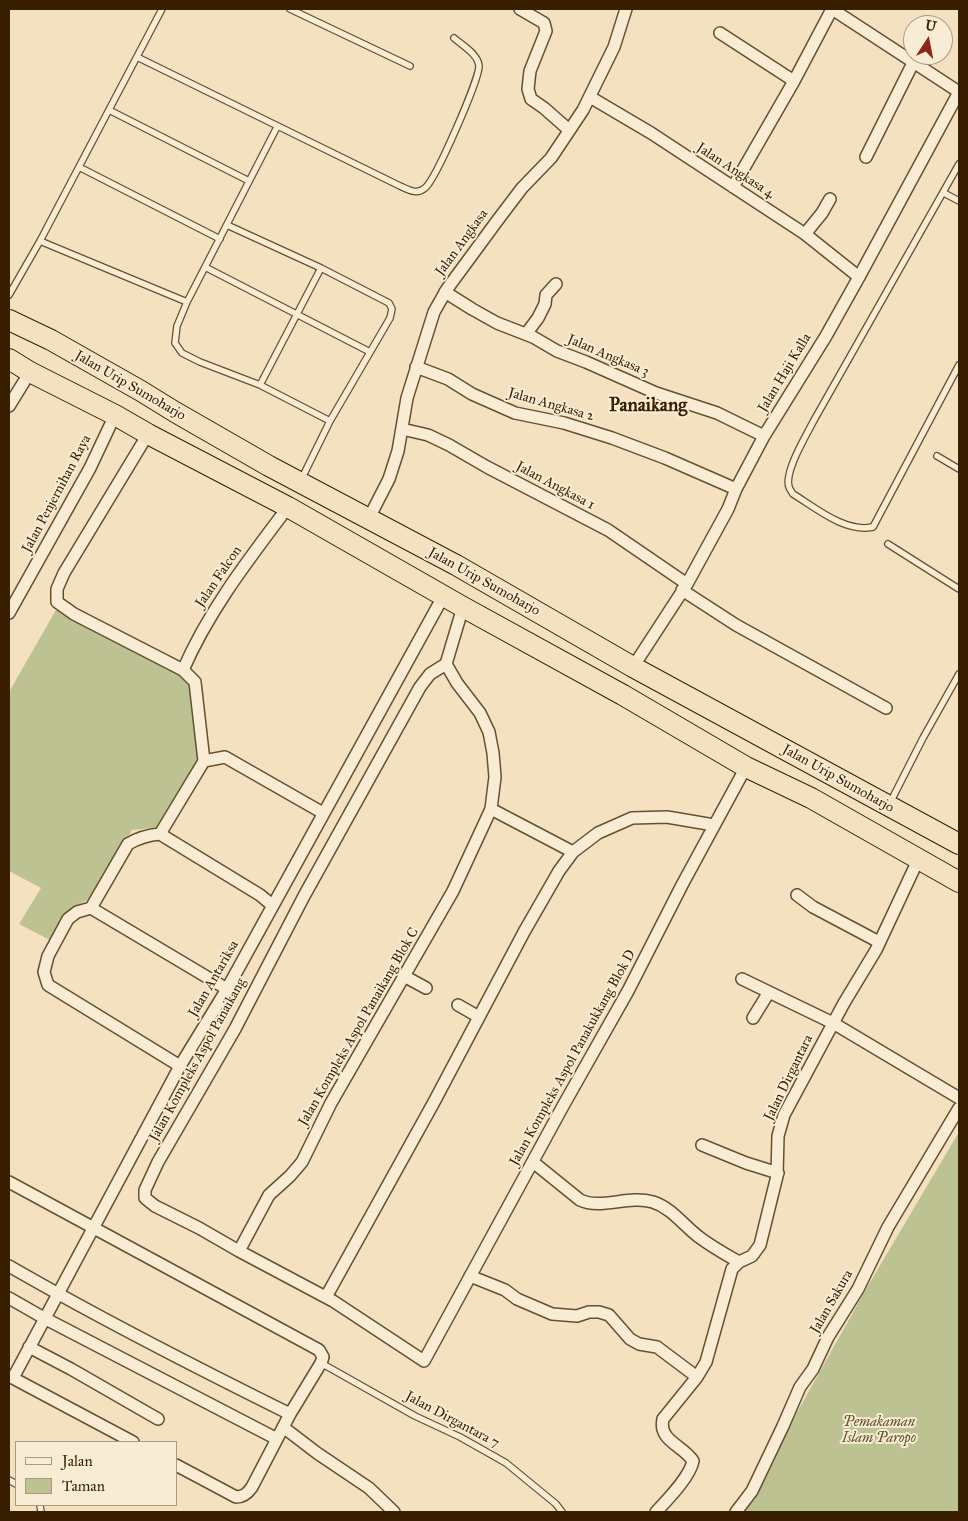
<!DOCTYPE html>
<html>
<head>
<meta charset="utf-8">
<style>
	body { margin:0 }
	#map { position:relative; width:968px; height:1521px; overflow:hidden; background:#f4e1bf; font-family:"IM FELL Great Primer",serif }
	canvas { display:block }
	.frame { position:absolute; inset:0; border:10px solid #381f00; pointer-events:none }
	.legend { position:absolute; left:15px; top:1441px; width:162px; height:65px; box-sizing:border-box; background:#f8ecd5; border:1px solid #ab9a80; margin:0; padding:6px 9px; list-style:none; font-size:15px; color:#381f00 }
	.legend li { display:flex; align-items:center; gap:10px; height:25px }
	.legend b { width:25px; border:1px solid #ab9a80 }
	.north { position:absolute; left:903px; top:15px; width:50px; height:50px; box-sizing:border-box; background:#f8ecd5; border:1px solid #ab9a80; border-radius:50%; rotate:11deg; font-size:14px; font-weight:700; line-height:20px; text-align:center; color:#381f00 }
	.north::after { content:''; display:block; margin:auto; width:18px; height:22px; background:#8f2418; clip-path:polygon(50% 0,100% 100%,50% 72%,0 100%) }
</style>
</head>
<body>
<div id="map">
<canvas width="968" height="1521"></canvas>
<div class="frame"></div>
<ul class="legend">
<li><b style="height:6px;background:#f8ecd5"></b>Jalan</li>
<li><b style="height:14px;background:#bcc291"></b>Taman</li>
</ul>
<div class="north">U</div>
</div>
<script>
const ctx = document.querySelector('canvas').getContext('2d');
ctx.lineJoin = 'round';
function fill(path, color) {
  ctx.fillStyle = color;
  ctx.fill(path, 'evenodd');
}
function trace(path, color, width, dash) {
  ctx.strokeStyle = color;
  ctx.lineWidth = width;
  ctx.lineCap = dash ? 'butt' : 'round';
  ctx.setLineDash(dash || []);
  ctx.stroke(path);
}
function label(font, color, halo, rows, align = 'center') {
  ctx.font = font + ' "IM FELL Great Primer",serif';
  ctx.lineWidth = 4;
  ctx.setLineDash([]);
  ctx.textBaseline = 'middle';
  ctx.strokeStyle = halo;
  ctx.fillStyle = color;
  for (const [text, x, y, turn = 0] of rows) {
    ctx.save();
    ctx.translate(x, y);
    ctx.rotate((+turn || 0) * Math.PI / 180);
    ctx.textAlign = isNaN(turn) ? turn : align;
    if (halo) ctx.strokeText(text, 0, 0);
    ctx.fillText(text, 0, 0);
    ctx.restore();
  }
}
const green = new Path2D(`
	M56 610 188 676 204 758 160 827 132 830 90 899 72 907 50 940 19 924 41 888 9 871V692Z
	M959 1132V1512H741L869 1284Z`);
const lane = new Path2D(`
	M290 9 410 66
	M137 57 400 186C409 190 417 195 425 188 436 179 479 80 479 66 478 54 462 45 454 38
	M109 110 249 181
	M277 127 187 302 177 326 175 343 182 353 200 362 260 385 330 421
	M959 164 813 422C806 436 784 472 789 487 790 490 792 492 793 494 816 508 845 533 873 527L959 365
	M79 167 220 239
	M944 193 959 201
	M227 225 321 268 389 303 392 309 390 318 330 421 302 478
	M40 241 187 302
	M205 267 370 352
	M9 295 40 241 162 9
	M260 385 321 268
	M937 456 959 469
	M888 544 959 589
	M890 803 923 738 959 674
	M321 1363 415 1416 460 1437 492 1455 506 1463 556 1504 562 1512
	M9 1480 16 1484
	M40 1505 41 1512`);
const street = new Path2D(`
	M520 9 544 23 546 31 530 71 528 89 531 99 544 108 569 130
	M832 9 959 92
	M720 33 794 81
	M590 97 651 133 805 234 859 277
	M866 157 913 63
	M733 187 794 81 832 9
	M805 234 822 213 830 199
	M445 292 472 309 497 323 533 337 557 351 586 362 656 393 717 413 764 436
	M526 334 538 318 545 304 546 295 556 284
	M416 367 448 379 472 394 515 413 564 423 612 438 665 458 736 489
	M9 406 30 372
	M402 429 428 435 449 445 487 467 608 530 687 584
	M148 434 64 573 57 589V602L74 614 183 670 195 682 204 761 225 757 323 813
	M369 518 389 479 398 451 407 398 434 312 447 289 497 221 522 188 551 158 583 110 614 47 626 9
	M682 590 736 625 886 708
	M9 613 90 468 115 415
	M446 664 430 674 420 687 304 896 235 1029 158 1162 145 1190V1198L155 1206 199 1228 239 1251 333 1301 424 1361 563 1106 628 991 682 885 746 767
	M633 667 687 584 728 509 736 489 764 436 826 336 859 277 959 92
	M183 670C209 610 249 559 288 507
	M491 809 573 852
	M160 834 260 895 272 905
	M797 895 813 907 879 942
	M91 908 227 989
	M404 976 426 988
	M742 979 833 1023 959 1098
	M458 1005 479 1017
	M753 1018 769 992
	M180 1066 48 985 44 972 48 956 68 919 77 912 91 908 128 844C138 838 148 835 160 834L204 761
	M702 1145 746 1163 778 1173
	M533 1162 580 1200C601 1210 628 1195 653 1202 672 1208 684 1226 699 1237 712 1247 725 1254 739 1262
	M9 1182 319 1350 323 1357 321 1363 290 1414 252 1487C248 1493 244 1497 236 1497L176 1465
	M239 1251 269 1195 290 1176 302 1162 331 1103 453 891 491 809 495 777 493 753 489 732 480 713 457 683 446 664 463 607
	M9 1266C101 1319 195 1367 290 1414
	M470 1276 505 1290 517 1299 552 1314 577 1316 589 1312H599L609 1315 630 1339 639 1344 657 1347 697 1377
	M326 1297 434 1102 524 932 559 871 573 852 598 833 632 818 667 817 714 825
	M9 1298 44 1318 277 1439
	M29 1347 71 1369 158 1419
	M9 1376 133 1442
	M13 1378 180 1066 227 989 444 595
	M283 1427 317 1453 369 1488 394 1512
	M656 1512C667 1500 690 1477 693 1461 683 1445 658 1441 663 1419L697 1377 706 1362 732 1269 739 1262 752 1256 760 1245 777 1176 778 1136 784 1115 844 1003 876 950 919 858
	M736 1512 752 1491 783 1426 800 1387 813 1369 828 1337 858 1289 888 1227 959 1108`);
const highway = new Path2D(`
	M9 320 51 340 141 391 175 412 269 466 456 565 633 667 959 844
	M9 359 30 372 115 415 148 434 288 507 463 607 623 695 746 767 811 798 959 882`);
const streetNames = [
	["Jalan Angkasa 4",735,171,33],
	["Jalan Angkasa",462,243,-54],
	["Jalan Angkasa 3",608,356,23],
	["Jalan Haji Kalla",785,373,-59],
	["Jalan Urip Sumoharjo",130,386,30],
	["Jalan Angkasa 2",551,405,16],
	["Jalan Angkasa 1",555,486,28],
	["Jalan Penjernihan Raya",57,494,-62],
	["Jalan Falcon",219,577,-56],
	["Jalan Urip Sumoharjo",484,582,29],
	["Jalan Urip Sumoharjo",838,779,29],
	["Jalan Antariksa",214,979,-60],
	["Jalan Kompleks Aspol Panaikang Blok C",359,1027,-60],
	["Jalan Kompleks Aspol Panakukkang Blok D",573,1058,-61],
	["Jalan Kompleks Aspol Panaikang",198,1060,-61],
	["Jalan Dirgantara",789,1078,-64],
	["Jalan Sakura",832,1302,-60],
	["Jalan Dirgantara 7",452,1420,28]
];
const parkNames = [
	["Pemakaman",879,1423],
	["Islam Paropo",879,1439]
];
const districtNames = [
	["Panaikang",648,406]
];
fill(green, '#bcc291');
trace(lane, '#675030', 8);
trace(street, '#675030', 14);
trace(highway, '#381f00', 22);
trace(lane, '#f8ecd5', 5.5);
trace(street, '#f8ecd5', 11);
trace(highway, '#f4e1bf', 20);
label('14px', '#381f00', '#f8ecd5', streetNames);
label('italic 14px', '#60502c', '#f8ecd5', parkNames);
label('bold 19px', '#381f00', '#f8ecd5', districtNames);
</script>
</body>
</html>
